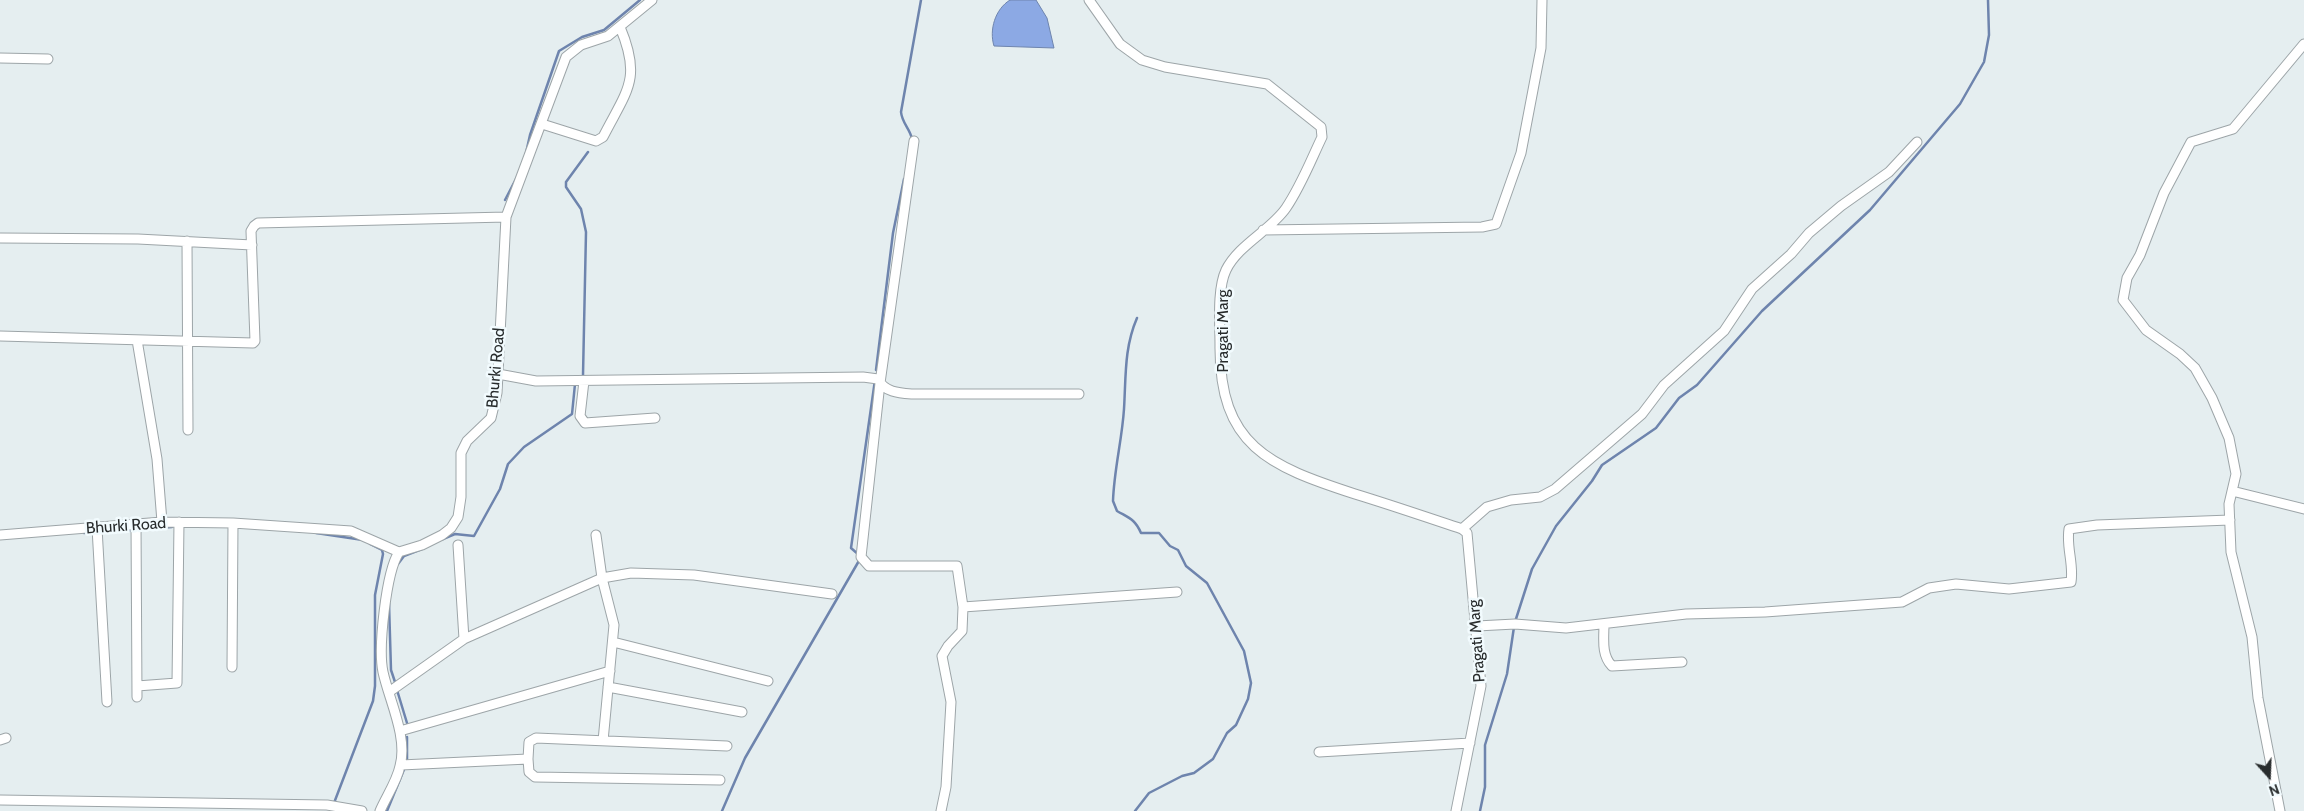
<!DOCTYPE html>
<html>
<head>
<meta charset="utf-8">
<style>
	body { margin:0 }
	#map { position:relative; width:2304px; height:811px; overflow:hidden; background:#e5eef0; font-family:Cabin,sans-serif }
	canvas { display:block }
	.north { position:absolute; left:2244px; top:751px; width:50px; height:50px; -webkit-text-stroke:4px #f2fbfe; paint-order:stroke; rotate:160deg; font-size:14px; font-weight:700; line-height:20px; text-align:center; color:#282c2d }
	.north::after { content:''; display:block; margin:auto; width:18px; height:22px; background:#282c2d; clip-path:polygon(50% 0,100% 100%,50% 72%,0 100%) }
</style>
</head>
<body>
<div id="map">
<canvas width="2304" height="811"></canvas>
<div class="north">N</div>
</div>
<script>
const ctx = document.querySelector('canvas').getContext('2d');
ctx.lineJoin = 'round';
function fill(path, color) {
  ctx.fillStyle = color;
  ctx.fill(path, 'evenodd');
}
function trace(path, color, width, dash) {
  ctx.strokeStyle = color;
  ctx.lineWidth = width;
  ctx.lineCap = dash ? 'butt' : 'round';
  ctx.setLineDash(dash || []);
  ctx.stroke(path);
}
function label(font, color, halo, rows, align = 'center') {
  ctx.font = font + ' Cabin,sans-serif';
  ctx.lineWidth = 5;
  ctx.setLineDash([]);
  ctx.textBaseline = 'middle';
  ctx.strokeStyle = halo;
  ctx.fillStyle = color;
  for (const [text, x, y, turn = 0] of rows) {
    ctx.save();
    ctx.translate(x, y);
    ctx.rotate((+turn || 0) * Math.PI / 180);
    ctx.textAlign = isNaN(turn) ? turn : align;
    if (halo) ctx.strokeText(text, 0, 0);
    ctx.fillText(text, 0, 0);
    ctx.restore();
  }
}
const water = new Path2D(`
	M1010 0H1036L1047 18 1054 48 994 46C989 30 995 9 1010 0Z`);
const stream = new Path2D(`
	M912 139C910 129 902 123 901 112L921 0
	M526 153 530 135 559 51 582 37 604 30 640 0
	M505 200 517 177
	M876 370 893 233 904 179
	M583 375 586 232 581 209 566 187V182L588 152
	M142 529 172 527
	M102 532 131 530
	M84 533 91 532
	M316 533 363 540
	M443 539 455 534 474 536 500 489 508 464 524 447 572 414 575 384
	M859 555 851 548 875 380
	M398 564 404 556 422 549
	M389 603 391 670 396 685
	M1515 622 1532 569 1556 526 1592 481 1602 465 1656 428 1679 398 1697 385 1762 311 1870 210 1960 104 1984 62 1989 35 1988 0
	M397 690 407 723
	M407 759V737
	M334 803 373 701 375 686V595L383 554 382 550 370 544
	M387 811 405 767
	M722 811 745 758 860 559
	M1135 811 1149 793 1182 776 1194 773 1213 759 1227 733 1236 725 1248 699 1251 683 1244 651 1207 583 1186 566 1178 550 1170 546 1159 533H1141C1135 519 1129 518 1117 511L1113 501C1114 470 1122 440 1124 409 1126 377 1124 348 1137 318
	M1480 811 1485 787V745L1507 674 1514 627`);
const minor = new Path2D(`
	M1089 0 1120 44 1142 60 1165 67 1267 84 1321 127 1322 137C1311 160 1301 186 1286 208 1271 230 1238 245 1226 270 1217 289 1220 323 1220 345 1219 446 1269 466 1355 494 1391 505 1426 517 1462 529L1467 533 1481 686 1456 811
	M0 58 48 59
	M542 124 596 141 603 137C627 90 642 79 620 27
	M914 141 880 383 861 557 869 566H957L963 607
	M1263 230 1482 227 1496 224 1521 153 1541 48 1542 0
	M0 238 138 239 252 245
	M187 241 188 430
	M0 336 253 343 255 341 251 231 254 226 258 223 506 217
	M137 340 157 459 162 522
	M498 374 536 381 863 377 878 379C884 392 899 393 912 394H1079
	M584 381 580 416 585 423 655 418
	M2232 491 2304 509
	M136 523 137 697
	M97 528 107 702
	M1462 529 1487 507 1511 500 1540 497 1555 489 1642 414 1664 385 1724 331 1752 289 1791 254 1809 233 1841 206 1889 172 1917 142
	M0 535 162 522 233 523 351 531 399 552 422 545 442 535 451 528 458 517 461 497V453L467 441 491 418 497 393 506 217 566 57 581 45 608 36 652 0
	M596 535 602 578 614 625 603 741
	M458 545 464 639
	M1604 624C1604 638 1601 655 1612 666L1682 662
	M1477 626 1515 624 1566 628 1686 614 1765 612 1902 602 1929 588 1956 584 2009 589 2071 582C2074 564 2066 547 2069 529L2097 525 2230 520
	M613 642 768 681
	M232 667 233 523
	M137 686 177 683 179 522
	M608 687 742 712
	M389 692 464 639 602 578 631 573 694 575 832 594
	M400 731 610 671
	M0 740 6 738
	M1319 752 1470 743
	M528 759 529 742 536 738 727 746
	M401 765 528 759 529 772 535 777 720 780
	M0 800 327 805 362 811
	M380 811C386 797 397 781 400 766 408 737 389 700 383 672 378 648 386 572 399 552
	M941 811 946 787 951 702 942 656 948 646 962 631 963 607 1177 592
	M2280 811 2258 698 2252 637 2231 552 2229 504 2236 474 2229 438 2212 398 2195 368 2180 354 2146 330 2123 300 2127 278 2140 255 2164 193 2191 142 2233 129 2304 44`);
const streetNames = [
	["Pragati Marg",1223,331,-90],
	["Bhurki Road",496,368,-85],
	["Bhurki Road",126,526,-4],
	["Pragati Marg",1477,641,-94]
];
fill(water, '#8ca9e4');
trace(water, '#6e84ad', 1);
trace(stream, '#6e84ad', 2.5);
trace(minor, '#9da5a8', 11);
trace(minor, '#fff', 9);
label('16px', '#282c2d', '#f2fbfe', streetNames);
</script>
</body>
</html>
